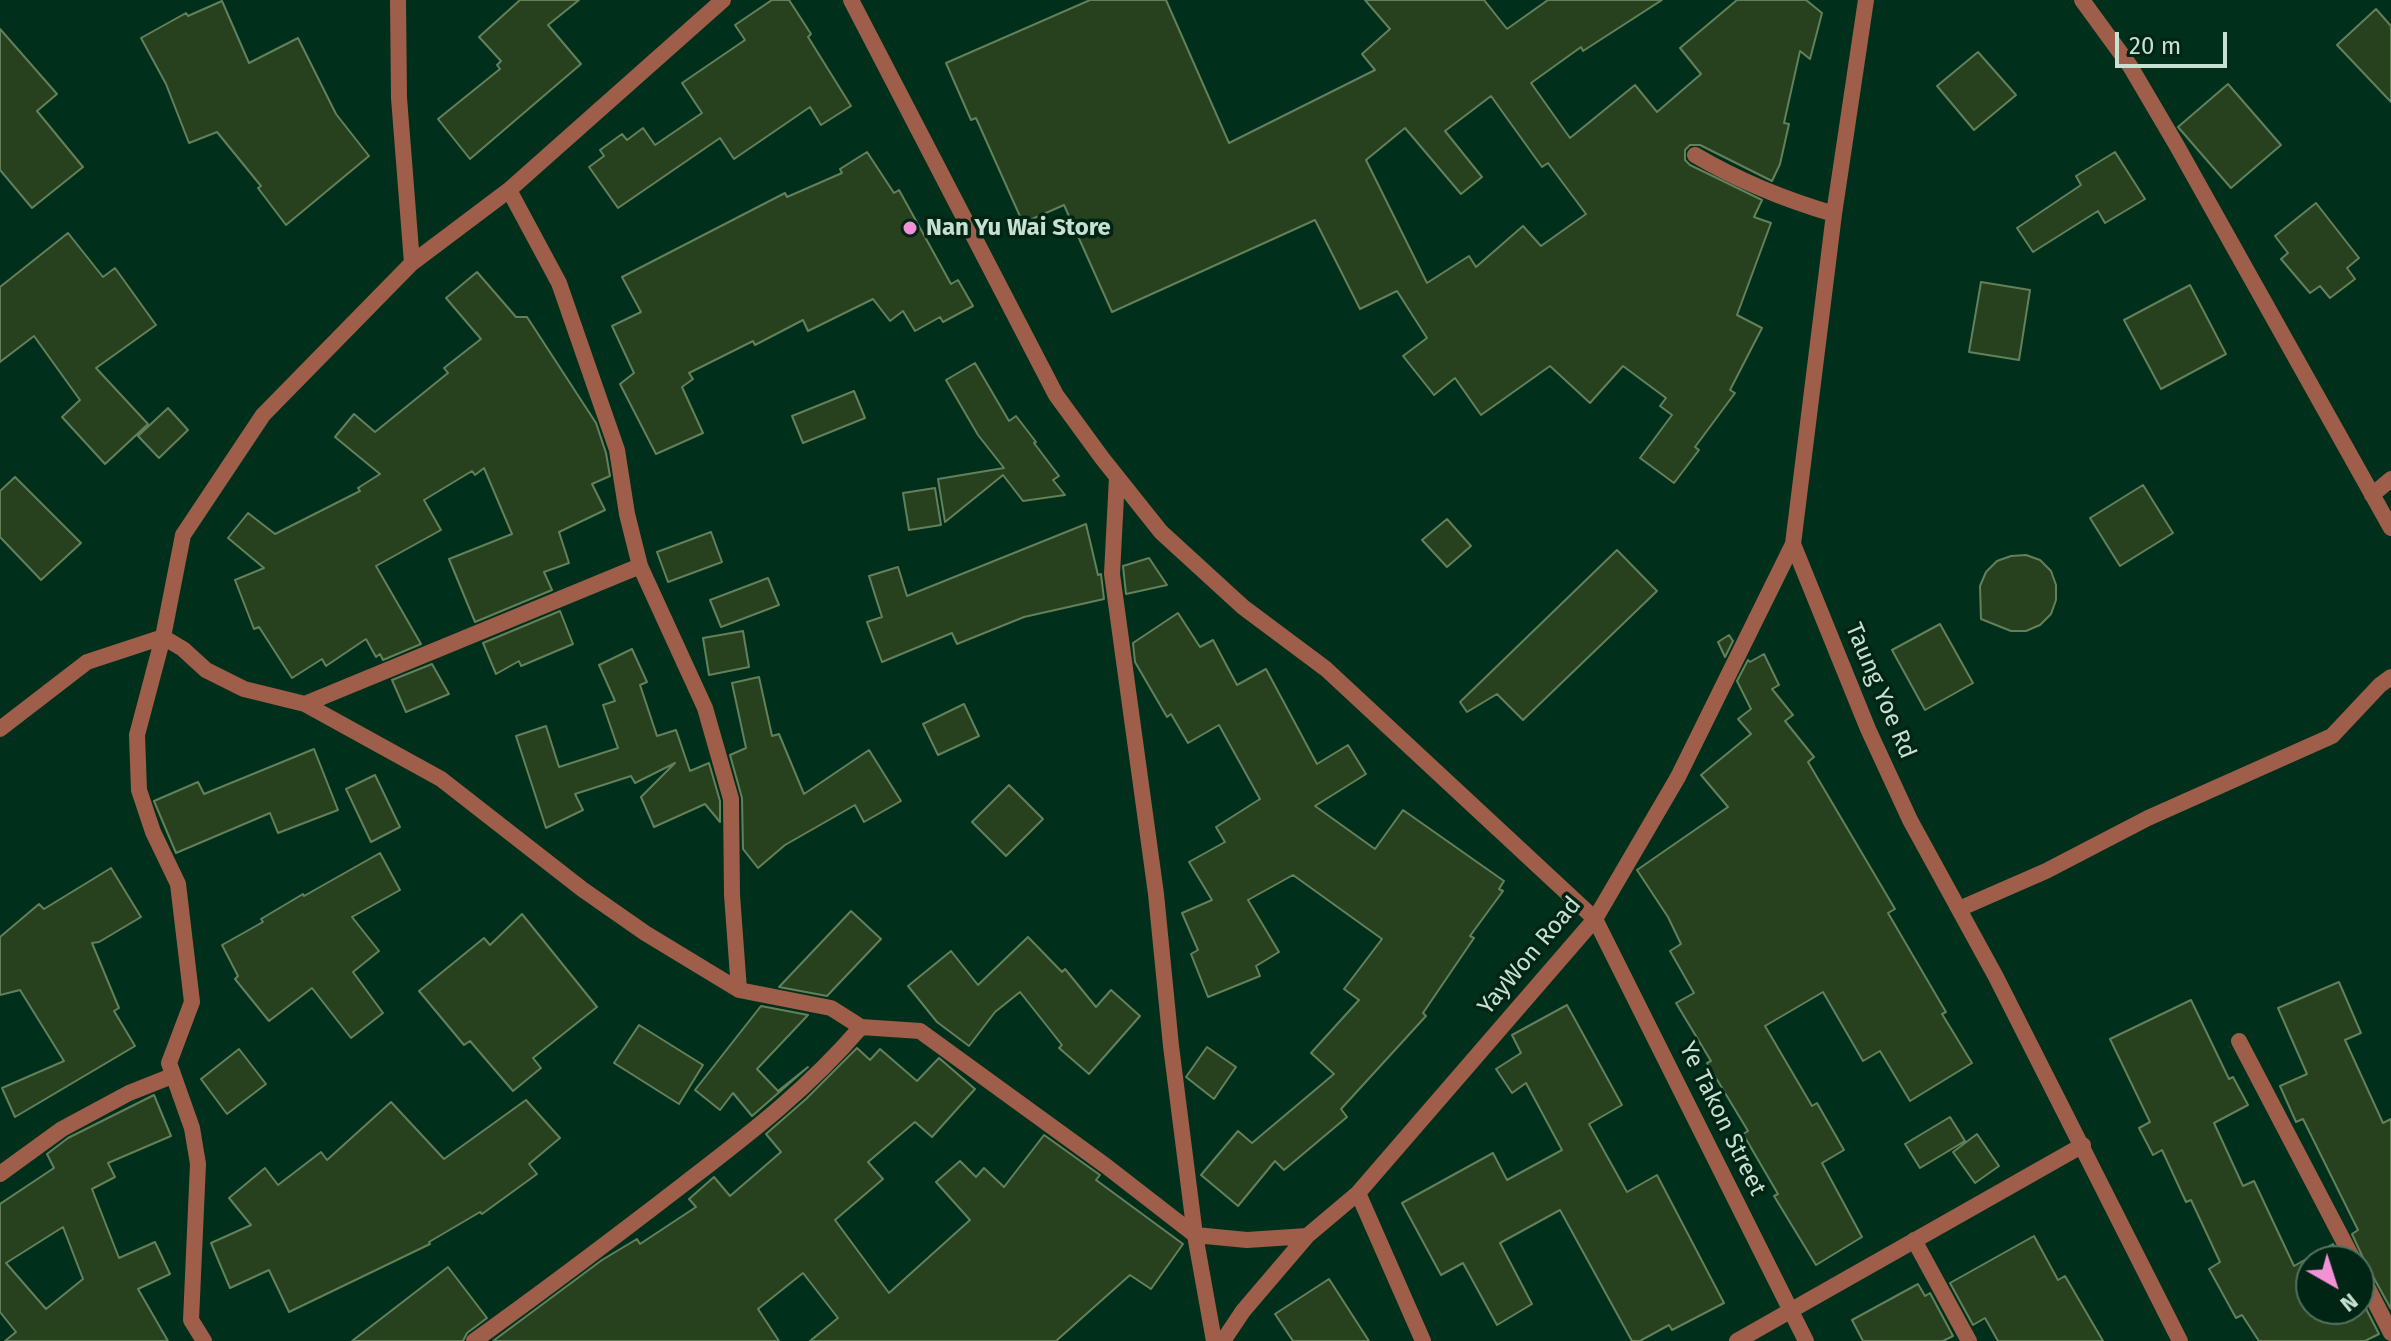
<!DOCTYPE html>
<html>
<head>
<meta charset="utf-8">
<style>
	body { margin:0 }
	#map { position:relative; width:2391px; height:1341px; overflow:hidden; background:#00301b; font-family:"Fira Sans",sans-serif }
	canvas { display:block }
	.north { position:absolute; left:2295px; top:1245px; width:80px; height:80px; box-sizing:border-box; background:#012514; border:2px solid #517060; border-radius:50%; rotate:141deg; font-size:22px; font-weight:700; line-height:32px; text-align:center; color:#c8e0d1 }
	.north::after { content:''; display:block; margin:auto; width:28px; height:36px; background:#f391d6; clip-path:polygon(50% 0,100% 100%,50% 72%,0 100%) }
	.scale { position:absolute; left:2115px; top:32px; width:112px; height:36px; box-sizing:border-box; border:4px solid #c8e0d1; border-top:0; padding-left:10px; font-size:24px; line-height:28px; white-space:nowrap; color:#c8e0d1; -webkit-text-stroke:6px #012514; paint-order:stroke }
</style>
</head>
<body>
<div id="map">
<canvas width="2391" height="1341"></canvas>
<div class="north">N</div>
<div class="scale">20 m</div>
</div>
<script>
const ctx = document.querySelector('canvas').getContext('2d');
ctx.lineJoin = 'round';
function fill(path, color) {
  ctx.fillStyle = color;
  ctx.fill(path, 'evenodd');
}
function trace(path, color, width, dash) {
  ctx.strokeStyle = color;
  ctx.lineWidth = width;
  ctx.lineCap = dash ? 'butt' : 'round';
  ctx.setLineDash(dash || []);
  ctx.stroke(path);
}
function label(font, color, halo, rows, align = 'center') {
  ctx.font = font + ' "Fira Sans",sans-serif';
  ctx.lineWidth = 7;
  ctx.setLineDash([]);
  ctx.textBaseline = 'middle';
  ctx.strokeStyle = halo;
  ctx.fillStyle = color;
  for (const [text, x, y, turn = 0] of rows) {
    ctx.save();
    ctx.translate(x, y);
    ctx.rotate((+turn || 0) * Math.PI / 180);
    ctx.textAlign = isNaN(turn) ? turn : align;
    if (halo) ctx.strokeText(text, 0, 0);
    ctx.fillText(text, 0, 0);
    ctx.restore();
  }
}
const building = new Path2D(`
	M520 0H579L548 25 581 64 470 159 438 119 500 69 497 65 501 61 479 37Z
	M772 0H789L811 34 808 37 851 106 821 125 810 107 734 159 720 138 618 208 589 167 604 156 600 150 622 134 627 140 643 128 655 145 702 113 682 83 745 40 735 25Z
	M1090 0H1166L1229 143 1375 70 1362 54 1390 29 1365 0H1484L1507 29 1548 0H1662L1583 51 1581 47 1531 83 1570 138 1635 85 1657 112 1701 74 1680 48 1737 0H1806L1822 13 1810 59 1800 51 1784 123 1789 124 1780 164 1772 181 1700 145H1690L1685 150V160L1690 165 1762 200 1754 217 1771 223 1737 315 1762 328 1730 390 1735 393 1695 447 1699 450 1674 483 1640 458 1672 415 1660 406 1666 398 1623 366 1590 403 1550 366 1481 415 1455 378 1434 395 1403 356 1427 338 1397 291 1360 309 1315 220 1112 312 1064 205 1023 223 976 118 971 120 946 63ZM1491 96 1542 167 1548 163 1586 214 1541 246 1523 226 1476 267 1469 256 1427 283 1366 160 1405 128 1461 194 1482 177 1445 131Z
	M222 1 249 63 298 38 336 114 369 156 286 225 258 188 261 186 217 132 189 143 166 84 141 38 186 13 188 16Z
	M2376 9 2391 26V102L2337 45Z
	M0 29 57 94 37 111 83 167 32 208 0 170Z
	M1978 52 2016 95 1974 130 1937 86Z
	M2228 84 2281 145 2231 188 2178 127Z
	M867 152 894 193 899 190 951 284 958 280 973 306 943 322 940 317 915 331 903 311 890 321 873 299 808 331 803 320 755 345 753 341 689 373 693 379 682 387 703 433 656 454 620 384 634 373 612 326 641 312 622 277 785 193 787 197 842 173 840 169Z
	M2115 152 2145 199 2105 223 2098 211 2033 252 2017 228 2081 185 2076 176Z
	M2316 203 2359 258 2347 268 2355 279 2330 298 2320 286 2310 293 2281 259 2288 253 2275 236Z
	M68 233 103 277 115 268 156 325 96 368 148 424 105 464 62 417 80 400 34 336 0 362V287Z
	M477 272 516 317H527L596 423 606 453 610 476 592 484 605 510 559 532 569 563 544 572 552 590 475 622 449 559 512 534 484 468 475 475 472 471 424 500 441 530 376 566 421 644 383 660 380 654 376 657 366 639 326 666 322 659 292 678 259 627 254 629 235 580 264 568 228 538 248 513 275 534 360 491 358 488 380 474 335 437 354 414 375 432 448 373 444 368 481 339 446 298Z
	M1981 282 2030 290 2019 360 1969 352Z
	M2190 285 2226 354 2161 389 2124 320Z
	M975 363 1009 421 1016 416 1036 442 1034 443 1059 476 1053 480 1065 495 1023 501 1003 475 945 522 938 479 1004 468 978 435 946 380Z
	M854 391 865 418 803 443 792 416Z
	M168 408 188 430 159 458 138 436Z
	M15 477 81 543 41 580 0 537V491Z
	M2143 485 2173 533 2120 566 2090 518Z
	M935 488 941 525 909 530 903 493Z
	M1447 519 1471 546 1447 567 1422 540Z
	M1086 524 1098 575 1101 574 1104 599 1024 617 957 644 952 633 882 662 867 622 882 617 869 576 898 567 907 596Z
	M711 532 722 562 668 582 657 552Z
	M1617 550 1657 591 1523 720 1497 694 1467 712 1460 702Z
	M2026 555 2040 560 2051 571 2056 585V600L2051 614 2040 625 2026 631H2011L1981 619 1980 586 1986 572 1997 561 2011 556Z
	M1149 558 1167 585 1126 594 1123 566Z
	M768 578 779 605 721 627 710 600Z
	M560 611 573 644 521 666 519 661 496 674 483 643Z
	M1178 613 1200 647 1213 640 1237 685 1266 669 1317 764 1348 745 1366 774 1315 806 1375 849 1403 810 1504 881 1499 889 1503 891 1470 936 1474 938 1423 1013 1426 1016 1341 1109 1347 1117 1284 1170 1275 1161 1238 1206 1201 1175 1238 1131 1252 1143 1334 1074 1311 1053 1359 1000 1344 989 1382 939 1293 875 1248 900 1279 952 1256 966 1260 976 1208 997 1191 954 1198 950 1182 913 1212 900 1189 862 1225 842 1216 827 1260 799 1219 725 1188 743 1171 714 1167 717 1135 662 1133 643Z
	M1940 624 1973 683 1925 710 1892 650Z
	M743 631 749 667 709 675 703 638Z
	M1729 635 1733 641 1725 657 1718 642Z
	M632 649 647 682 640 685 657 736 676 730 690 771 709 763 720 801V822L705 804 654 827 641 797 675 763 635 783 631 776 575 794 583 810 546 828 516 736 546 726 559 767 618 748 603 705 615 701 599 665Z
	M1764 654 1779 685 1772 689 1793 715 1785 721 1814 757 1808 762 1895 909 1888 913 1946 1012 1942 1014 1972 1063 1910 1101 1880 1051 1863 1061 1823 992 1765 1026 1812 1106 1817 1103 1844 1150 1822 1163 1862 1237 1816 1265 1774 1196 1778 1194 1743 1134 1748 1131 1707 1063 1711 1061 1676 1003 1694 993 1670 951 1681 944 1668 917 1637 870 1728 807 1701 775 1751 734 1738 719 1751 709 1737 681 1748 660 1750 662Z
	M432 664 449 694 406 712 392 680Z
	M759 677 772 736 779 734 804 794 869 750 901 801 864 822 855 805 785 845 758 868 743 849 742 798 730 755 746 748 732 683Z
	M964 704 979 736 938 755 923 724Z
	M314 749 338 810 278 833 270 813 176 853 154 801 198 782 204 794Z
	M375 775 400 827 371 842 346 789Z
	M1009 785 1043 819 1006 856 972 822Z
	M380 853 400 890 352 917 379 951 353 972 383 1013 351 1038 312 988 269 1021 235 979 238 976 222 945 263 922 261 919 303 894 304 896Z
	M111 868 141 917 99 942 92 943 119 1008 114 1011 135 1046 15 1117 2 1088 64 1061 20 990 0 995V937L39 904 44 909Z
	M851 911 881 939 827 996 779 987Z
	M522 914 597 1007 533 1058 541 1068 513 1091 470 1041 464 1045 419 991 484 938 490 945Z
	M1028 937 1062 972 1065 969 1096 1007 1111 990 1140 1016 1089 1074 1059 1048 1062 1045 1020 992 995 1012 969 1046 937 1022 908 986 951 951 978 985Z
	M2339 982 2361 1033 2345 1040 2383 1123 2391 1119V1309L2365 1262 2352 1234 2358 1230 2303 1119 2296 1122 2280 1086 2307 1074 2278 1008Z
	M2191 1000 2229 1079 2233 1077 2248 1105 2214 1123 2243 1186 2254 1181 2294 1266 2333 1244 2342 1261H2311V1309H2359V1295L2379 1334 2365 1341H2259L2242 1315 2236 1318 2209 1269 2220 1262 2191 1200 2186 1202 2162 1150 2153 1155 2139 1128 2150 1122 2110 1039Z
	M1567 1005 1622 1105 1589 1124 1627 1192 1657 1175 1724 1303 1672 1330 1669 1325 1640 1341H1632L1560 1210 1500 1243 1532 1304 1497 1325 1463 1263 1441 1275 1402 1203 1493 1153 1507 1180 1562 1150 1526 1083 1512 1093 1496 1069 1521 1053 1512 1035Z
	M761 1006 808 1015 757 1069 778 1091 808 1067 752 1116 733 1093 720 1110 695 1090Z
	M639 1025 703 1065 679 1104 614 1063Z
	M1207 1047 1236 1067 1214 1099 1186 1077Z
	M857 1048 870 1060 880 1049 917 1081 939 1058 975 1089 932 1137 915 1122 868 1162 883 1179 835 1220 889 1293 970 1220 936 1182 960 1161 976 1177 984 1168 1004 1187 1044 1135 1100 1175 1096 1180 1183 1244 1151 1289 1130 1275 1056 1341H810L838 1318 803 1273 758 1309 779 1341H493L602 1260 637 1239 640 1244 696 1207 689 1199 714 1177 730 1196 781 1152 766 1134 806 1099Z
	M239 1049 266 1084 227 1114 201 1079Z
	M154 1095 171 1136 108 1163 115 1177 92 1189 119 1258 155 1242 170 1274 138 1289 168 1341H5L16 1332 0 1312V1204L54 1168 47 1154 68 1138ZM63 1227 83 1279 46 1309 6 1263Z
	M526 1100 560 1138 529 1164 537 1174 482 1214 480 1212 429 1242 430 1244 289 1312 269 1270 230 1288 211 1243 251 1225 229 1198 265 1168 278 1185 321 1152 327 1160 391 1102 444 1159Z
	M1950 1117 1965 1141 1920 1168 1905 1144Z
	M1977 1134 1999 1166 1975 1183 1953 1152Z
	M2034 1236 2058 1280 2065 1276 2103 1341H1998L1985 1318 1973 1325 1950 1283Z
	M448 1267 487 1318 467 1333 463 1341H352Z
	M1329 1279 1369 1341H1293L1275 1314Z
	M1918 1284 1925 1296 1930 1293 1953 1336 1943 1341H1863L1852 1320Z`);
const street = new Path2D(`
	M398 0 399 98 412 263
	M851 0 1056 395 1102 458 1161 532 1243 607 1326 669 1595 919 1806 1341
	M1866 0 1834 214 1793 544 1868 729 1910 820 1996 977 2180 1341
	M2082 0 2130 66 2177 146 2391 528
	M1695 155C1739 181 1786 200 1834 214
	M509 190 559 283 617 450 627 514 640 566 705 708 731 799 732 895 739 990
	M1117 477 1112 574 1156 894 1171 1046 1195 1235 1247 1240 1307 1236
	M2372 495 2391 479
	M305 704 640 566
	M0 729 87 662 163 637 183 649 206 670 244 689 305 704 441 779 582 889 645 933 739 990 831 1008 861 1027 920 1031 1106 1166 1195 1235 1214 1341
	M1959 909 2046 871 2148 818 2332 736 2380 685 2391 677
	M2239 1041 2354 1261
	M0 1174 62 1129 129 1093 172 1076
	M1358 1193 1423 1341
	M1914 1240 1969 1341
	M2359 1271 2391 1333
	M204 1341 191 1320 198 1164 192 1128 169 1063 192 1002 178 884 153 832 139 790 137 735 163 637 183 535 263 415 412 263 509 190 723 0
	M474 1341C545 1290 614 1238 684 1184 749 1134 807 1090 861 1027
	M1223 1341 1243 1311 1307 1236 1358 1193 1595 919 1678 777 1793 544
	M1737 1341 2083 1145`);
const markers = [
	[910,228,8,"#f391d6"]
];
const poiNames = [
	["Nan Yu Wai Store",926,228]
];
const streetNames = [
	["Taung Yoe Rd",1880,691,67],
	["YayWon Road",1530,956,-50],
	["Ye Takon Street",1722,1119,64]
];
fill(building, '#27411f');
trace(building, '#63805a', 2);
trace(street, '#9f5e49', 16);
for (const [x, y, r, color] of markers) {
  const dot = new Path2D();
  dot.arc(x, y, r, 0, 2 * Math.PI);
  ctx.fillStyle = color;
  ctx.fill(dot);
  trace(dot, '#012514', 3);
}
label('bold 24px', '#c8e0d1', '#012514', poiNames, 'left');
label('24px', '#c8e0d1', '#012514', streetNames);
</script>
</body>
</html>
